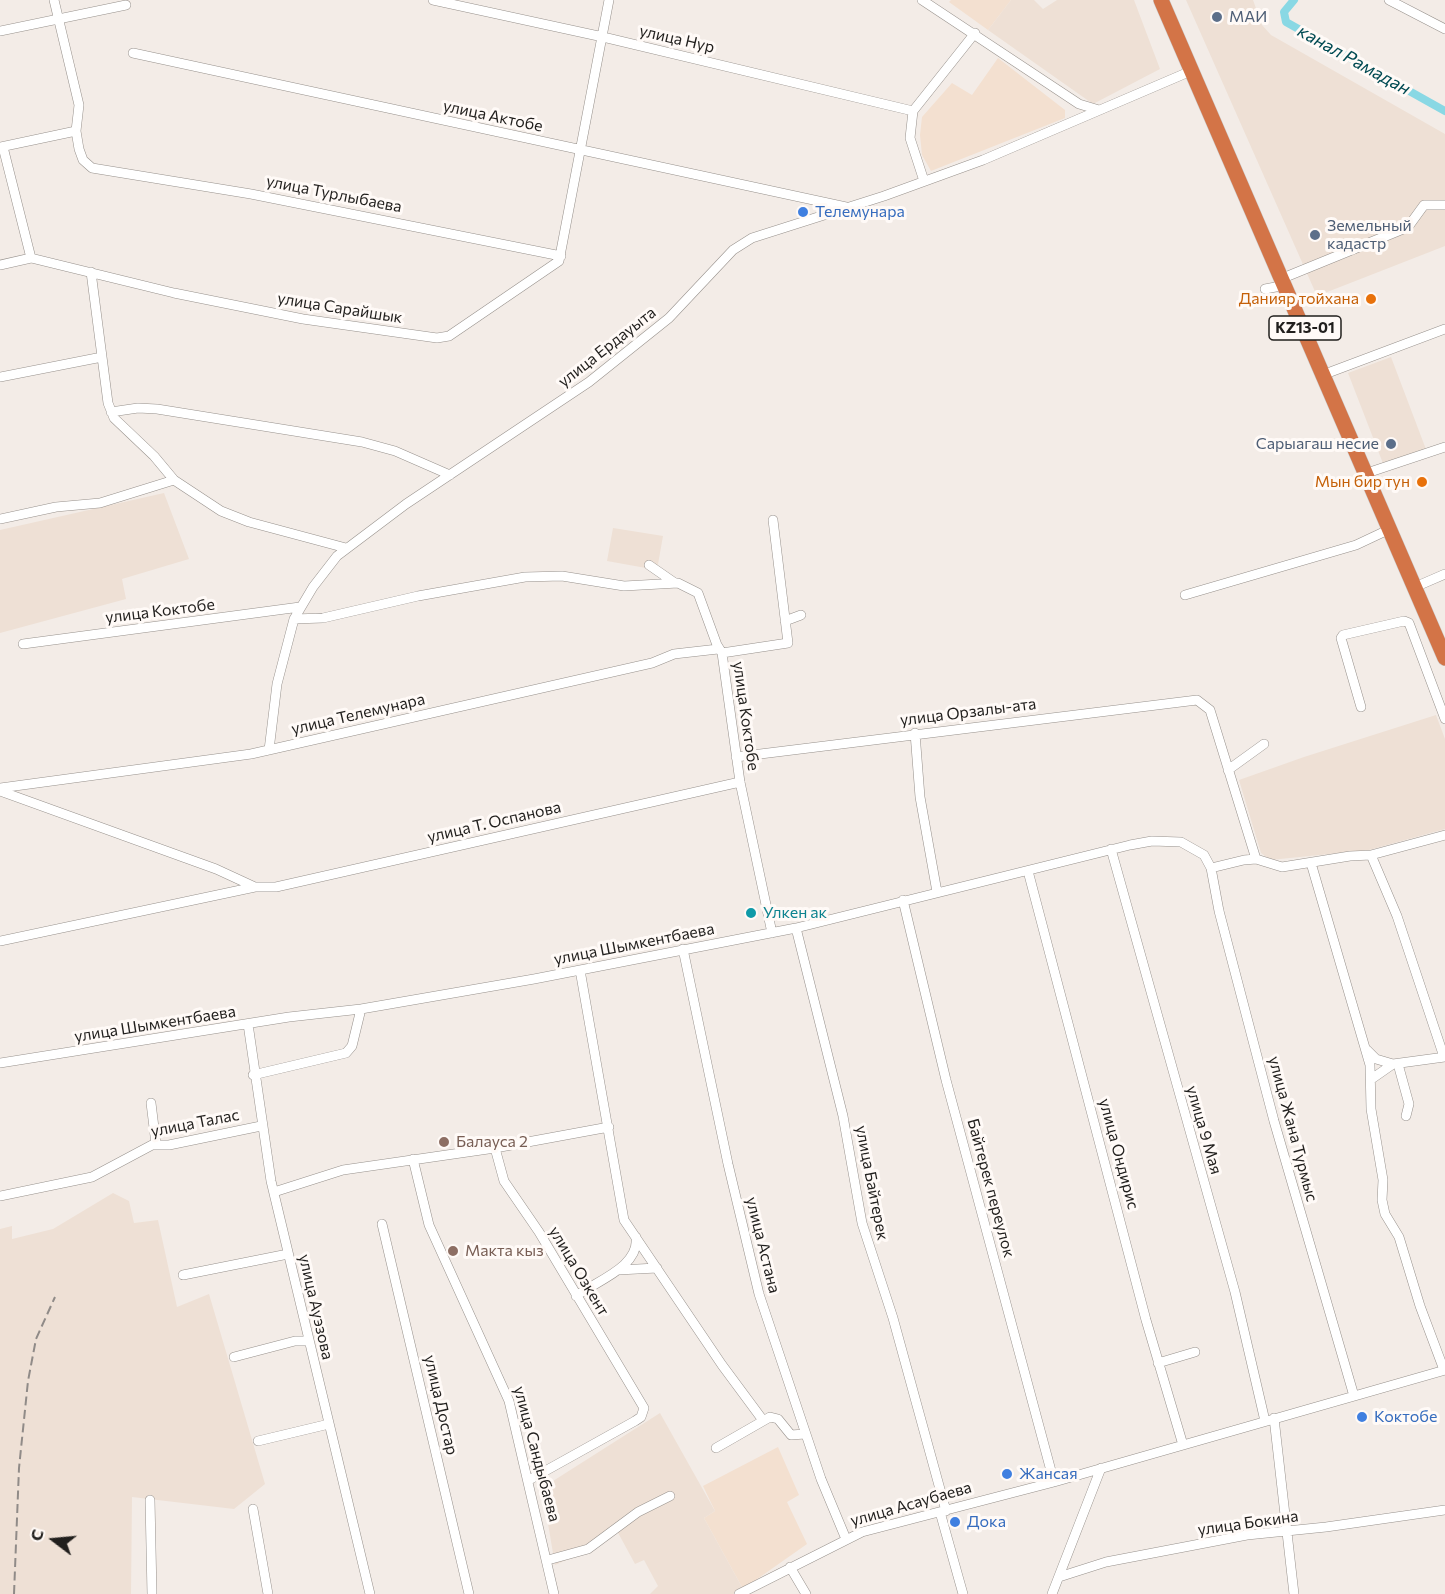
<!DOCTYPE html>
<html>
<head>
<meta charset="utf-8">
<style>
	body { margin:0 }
	#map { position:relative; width:1445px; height:1594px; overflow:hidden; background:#f3ece7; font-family:Commissioner,sans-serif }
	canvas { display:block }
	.north { position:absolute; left:24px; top:1510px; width:60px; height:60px; -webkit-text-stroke:4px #fffaf7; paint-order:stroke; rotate:286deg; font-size:16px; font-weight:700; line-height:24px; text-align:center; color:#211f1d }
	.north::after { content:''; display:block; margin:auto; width:21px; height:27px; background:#211f1d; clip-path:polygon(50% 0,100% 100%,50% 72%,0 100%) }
</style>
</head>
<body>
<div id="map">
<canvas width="1445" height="1594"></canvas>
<div class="north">С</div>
</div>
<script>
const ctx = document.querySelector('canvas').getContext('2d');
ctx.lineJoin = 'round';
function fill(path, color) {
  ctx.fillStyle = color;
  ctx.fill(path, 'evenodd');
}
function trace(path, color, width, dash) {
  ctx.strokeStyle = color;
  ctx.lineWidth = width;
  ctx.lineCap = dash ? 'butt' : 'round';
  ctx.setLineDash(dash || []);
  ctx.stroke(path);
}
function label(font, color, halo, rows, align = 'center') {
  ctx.font = font + ' Commissioner,sans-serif';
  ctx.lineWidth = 6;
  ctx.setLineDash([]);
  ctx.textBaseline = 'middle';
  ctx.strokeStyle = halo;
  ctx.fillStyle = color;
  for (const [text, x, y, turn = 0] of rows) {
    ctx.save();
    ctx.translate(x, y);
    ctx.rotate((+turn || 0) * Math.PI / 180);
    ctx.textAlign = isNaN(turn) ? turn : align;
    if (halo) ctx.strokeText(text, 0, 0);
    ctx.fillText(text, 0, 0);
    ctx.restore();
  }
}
const commercial = new Path2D(`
	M951 0H1011L988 30 949 2Z
	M998 58 1065 110V118L931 171 922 155 920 135 922 117 952 83 972 95Z
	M778 1447 799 1495 787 1502 807 1544 743 1589 704 1518 715 1511 703 1486Z`);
const built = new Path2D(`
	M1011 0H1034L1043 9 1057 0H1134L1160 69 1093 104 988 30Z
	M1186 0H1253L1262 25 1271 35 1445 134V246L1317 296Z
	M1391 357 1427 452 1384 466 1348 373Z
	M164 493 189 559 122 579 126 599 0 633V530Z
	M613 528 663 536 657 570 607 561Z
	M1436 715 1445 739V829L1369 850 1270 860 1261 853 1239 780 1304 757Z
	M113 1193 129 1201 134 1223 158 1220 177 1307 209 1294 265 1484 234 1509 132 1497 131 1594H0V1229L12 1226V1239L53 1229Z
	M660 1413 715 1511 704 1518 743 1589 734 1594H650L658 1586 644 1560 635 1564 616 1529 582 1553 555 1565 542 1488Z`);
const canal = new Path2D(`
	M1294 0 1284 12 1286 22 1445 111`);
const minor = new Path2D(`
	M54 0 79 105 76 131 79 149 83 160 92 168 251 194 561 256
	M433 0 603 37 913 111
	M922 0 1079 104 1099 110
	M1389 0 1445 29
	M0 31 126 5
	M133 53 846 207
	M0 147 76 131
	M3 147 31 258
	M924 181 910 138 913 111 975 33
	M0 265 31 258 174 293 303 319 437 338 449 336 559 261 609 0
	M91 272 108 403 114 418 154 456 174 480 221 511 249 522 346 548
	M1283 278 1408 227 1424 205H1445
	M1265 289 1286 285
	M1325 374 1445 329
	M0 377 102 357
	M111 412 138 408 157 409 362 442 395 451 450 475
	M1367 473 1445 447
	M0 519 56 507 100 503 174 480
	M649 565 675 583
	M1415 587 1445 574
	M1185 595 1356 545 1390 529
	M294 619 323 618 418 596 525 577 562 576 624 586 678 583 698 593 717 645 722 653 740 782 772 933
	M785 621 801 615
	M23 644 300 607
	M722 653 788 643 773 520
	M1361 707 1341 638 1343 635 1404 621 1409 623 1445 719
	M915 733 920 797 937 892
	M269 750 277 684 294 619 313 587 337 556 406 504 589 382 669 318 733 250 752 238 884 196 983 160 1191 71
	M736 757 1197 700 1210 710 1256 859
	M1228 770 1264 744
	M0 788 251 754 652 663 674 654 718 649
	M0 791 216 869 255 887
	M1111 849 1235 1292 1265 1421
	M1371 855 1397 916 1444 1057
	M1311 863 1370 1065 1371 1109 1383 1180 1382 1200 1385 1214 1399 1237 1420 1306 1444 1370
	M1211 868 1244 860 1256 859 1282 867 1350 856 1371 855 1445 835
	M1028 871 1146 1320 1183 1445
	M903 900 946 1080 1054 1482
	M796 928 843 1116 862 1223 893 1318 946 1511
	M0 941 255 887H276L740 782
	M683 949 728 1164 759 1294 821 1479 846 1539
	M580 970 624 1220 722 1365 762 1419
	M248 1024 271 1181 370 1594
	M1367 1050 1376 1059 1393 1064
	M0 1063 289 1017 361 1009 534 979 796 928 1130 845 1152 841 1181 842 1204 855 1211 868 1219 911 1274 1121 1354 1396
	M1398 1064 1409 1104 1406 1116
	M253 1075 346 1053 352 1046 361 1009
	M1373 1078 1393 1064 1445 1057
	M151 1103 156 1144
	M495 1148 504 1181 539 1232 644 1408 641 1417 635 1421 529 1480
	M413 1159 429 1225 509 1401 554 1594
	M274 1192 343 1170 495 1148 609 1127
	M0 1196 92 1177 152 1145H169L261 1126
	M382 1224 469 1594
	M618 1270 657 1268
	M183 1275 288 1254
	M576 1296C596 1281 640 1267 636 1237
	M234 1357 295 1341H308
	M1158 1363 1195 1352
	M1274 1418 1294 1594
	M258 1441 329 1424
	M716 1448 770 1417 778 1419 791 1435 805 1434
	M150 1500 152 1594
	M253 1509 268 1594
	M940 1512 963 1594
	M548 1560 588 1549 638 1512 670 1496
	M790 1567 806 1594
	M1059 1577 1106 1562 1247 1535 1326 1527 1445 1510
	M739 1594 862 1532 1054 1482 1445 1370
	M1052 1594 1101 1468`);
const highway = new Path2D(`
	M1161 0 1445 658`);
const rail = new Path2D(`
	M14 1594 19 1468 28 1381 36 1339 55 1297`);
const markers = [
	[1217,17,6,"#5c6f8a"],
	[803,212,6,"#3f7fe0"],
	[1315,235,6,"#5c6f8a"],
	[1371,299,6,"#e8710a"],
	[1391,444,6,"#5c6f8a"],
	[1422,482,6,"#e8710a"],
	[751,913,6,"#0f9aa8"],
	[444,1142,6,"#8d6e63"],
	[453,1251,6,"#8d6e63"],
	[1362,1417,6,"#3f7fe0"],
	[1007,1474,6,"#3f7fe0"],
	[955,1522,6,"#3f7fe0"]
];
const shields = [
	[1305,328,72]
];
const shieldNames = [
	["KZ13-01",1305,328]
];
const serviceNames = [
	["МАИ",1229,17],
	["Земельный",1327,226],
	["кадастр",1327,244],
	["Сарыагаш несие",1379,444,"right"]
];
const streetNames = [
	["улица Нур",677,39,13],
	["улица Актобе",493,116,12],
	["улица Турлыбаева",334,194,11],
	["улица Сарайшык",340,308,9],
	["улица Ердауыта",607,347,-38],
	["улица Коктобе",160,611,-7],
	["улица Орзалы-ата",968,712,-7],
	["улица Телемунара",358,714,-13],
	["улица Коктобе",746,716,82],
	["улица Т. Оспанова",494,822,-13],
	["улица Шымкентбаева",634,944,-11],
	["улица Шымкентбаева",155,1024,-9],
	["улица Талас",195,1123,-11],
	["улица Жана Турмыс",1293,1129,75],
	["улица 9 Мая",1204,1130,74],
	["улица Ондирис",1119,1154,75],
	["улица Байтерек",872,1183,79],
	["Байтерек переулок",991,1188,75],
	["улица Астана",763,1245,76],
	["улица Озкент",579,1271,59],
	["улица Ауэзова",316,1307,77],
	["улица Достар",441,1405,77],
	["улица Сандыбаева",537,1454,75],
	["улица Асаубаева",911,1504,-16],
	["улица Бокина",1248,1523,-8]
];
const shopNames = [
	["Телемунара",815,212],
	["Коктобе",1374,1417],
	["Жансая",1019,1474],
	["Дока",967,1522]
];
const foodNames = [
	["Данияр тойхана",1359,299],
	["Мын бир тун",1410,482]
];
const cultureNames = [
	["Улкен ак",763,913]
];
const educationNames = [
	["Балауса 2",456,1142],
	["Макта кыз",465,1251]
];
const waterNames = [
	["канал Рамадан",1354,60,29]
];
fill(commercial, '#f3e0d0');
fill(built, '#eee0d5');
trace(canal, '#89d8e4', 8);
trace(minor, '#97918c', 10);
trace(highway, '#cac9c9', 16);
trace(minor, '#fff', 9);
trace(highway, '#d37447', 15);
trace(rail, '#908b88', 2, [9, 4.5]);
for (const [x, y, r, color] of markers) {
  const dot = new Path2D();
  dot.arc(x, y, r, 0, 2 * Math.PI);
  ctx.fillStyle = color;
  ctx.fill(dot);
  trace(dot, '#fffaf7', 2);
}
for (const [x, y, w] of shields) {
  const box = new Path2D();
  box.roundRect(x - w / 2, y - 12, w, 24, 4.5);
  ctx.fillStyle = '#fffaf7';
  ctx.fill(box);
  trace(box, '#211f1d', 1.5);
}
label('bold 15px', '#211f1d', null, shieldNames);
label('16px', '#4e5e75', '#fffaf7', serviceNames, 'left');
label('16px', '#211f1d', '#fffaf7', streetNames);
label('16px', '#366cbe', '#fffaf7', shopNames, 'left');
label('16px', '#c56008', '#fffaf7', foodNames, 'right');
label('16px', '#0d838f', '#fffaf7', cultureNames, 'left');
label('16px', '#785e54', '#fffaf7', educationNames, 'left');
label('italic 18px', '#004a52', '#fffaf7', waterNames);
</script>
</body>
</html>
